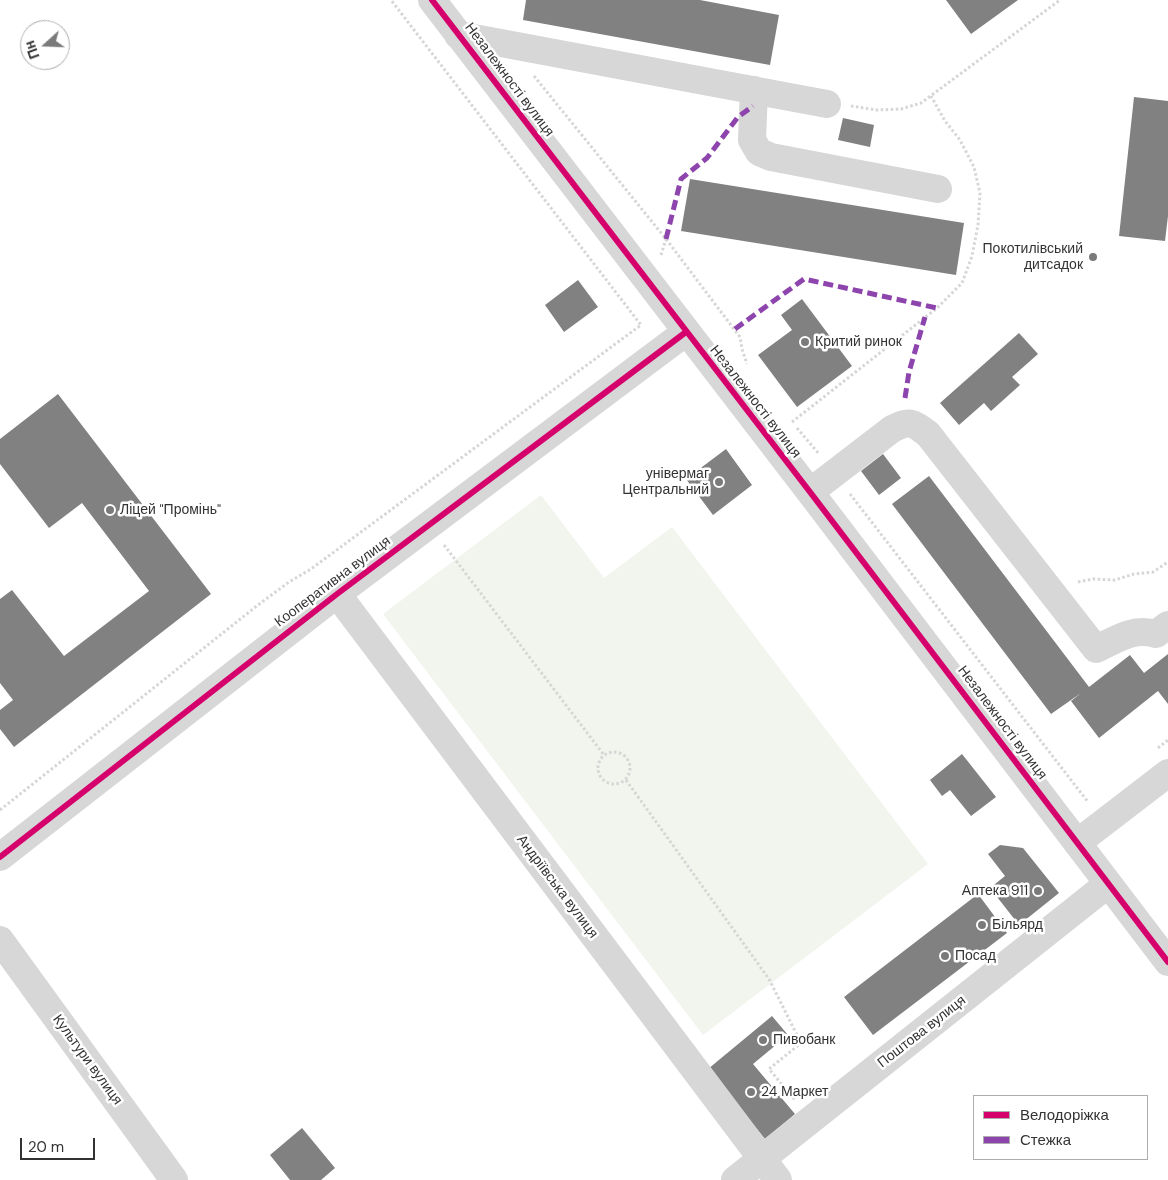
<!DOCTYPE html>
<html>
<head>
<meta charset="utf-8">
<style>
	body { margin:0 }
	#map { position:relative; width:1168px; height:1180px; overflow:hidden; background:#fff; font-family:"DM Sans",sans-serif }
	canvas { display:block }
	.legend { position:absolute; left:973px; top:1095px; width:175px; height:65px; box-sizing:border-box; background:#fff; border:1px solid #adadad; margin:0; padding:6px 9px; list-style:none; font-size:15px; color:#333 }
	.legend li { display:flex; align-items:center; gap:10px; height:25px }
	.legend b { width:25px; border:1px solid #adadad }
	.north { position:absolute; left:20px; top:20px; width:50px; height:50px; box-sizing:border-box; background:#fff; border:1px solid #adadad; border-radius:50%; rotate:250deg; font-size:14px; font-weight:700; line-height:20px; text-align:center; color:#333 }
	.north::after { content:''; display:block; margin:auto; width:18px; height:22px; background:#7a7a7a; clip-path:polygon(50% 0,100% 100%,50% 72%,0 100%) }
	.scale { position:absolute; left:20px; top:1138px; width:75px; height:22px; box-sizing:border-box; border:2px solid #333; border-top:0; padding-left:6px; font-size:15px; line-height:18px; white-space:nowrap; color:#333; -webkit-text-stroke:4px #fff; paint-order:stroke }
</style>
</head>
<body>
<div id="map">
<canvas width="1168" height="1180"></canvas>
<ul class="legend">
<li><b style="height:6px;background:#d6006c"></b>Велодоріжка</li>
<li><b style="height:6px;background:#8e44ad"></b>Стежка</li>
</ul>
<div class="north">Пн</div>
<div class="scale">20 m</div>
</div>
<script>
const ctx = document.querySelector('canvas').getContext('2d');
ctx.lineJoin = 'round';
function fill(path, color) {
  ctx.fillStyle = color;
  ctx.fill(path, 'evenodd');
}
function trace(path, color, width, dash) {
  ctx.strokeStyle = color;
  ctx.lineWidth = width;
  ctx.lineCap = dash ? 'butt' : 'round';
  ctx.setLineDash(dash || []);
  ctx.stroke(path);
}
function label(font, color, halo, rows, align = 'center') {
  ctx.font = font + ' "DM Sans",sans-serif';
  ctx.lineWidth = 5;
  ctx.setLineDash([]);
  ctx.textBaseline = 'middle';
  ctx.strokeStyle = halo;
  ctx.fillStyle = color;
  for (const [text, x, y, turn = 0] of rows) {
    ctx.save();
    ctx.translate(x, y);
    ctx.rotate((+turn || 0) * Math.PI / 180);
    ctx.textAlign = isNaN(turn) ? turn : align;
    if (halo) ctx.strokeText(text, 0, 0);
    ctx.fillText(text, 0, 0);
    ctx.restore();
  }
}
const green = new Path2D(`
	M541 495 604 578 672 527 928 864 703 1035 383 614Z`);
const building = new Path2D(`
	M526 0H700L779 15 770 65 523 20Z
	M946 0H1018L971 34Z
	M1134 97 1168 101V216L1165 241 1119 236Z
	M843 118 874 125 870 147 838 140Z
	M690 179 964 223 956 275 681 231Z
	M578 280 598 307 564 332 545 305Z
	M802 299 852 366 797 407 758 355 792 330 781 315Z
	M1019 333 1038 354 1012 377 1020 385 991 411 984 403 959 425 940 403Z
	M58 394 211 594 14 747 0 729V710L13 700 0 683V599L12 590 64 656 149 591 82 503 49 528 0 464V439Z
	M726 449 752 485 713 515 686 479Z
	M883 454 901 478 879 495 861 471Z
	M929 476 1089 687 1130 655 1144 673 1168 654V704L1158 691 1099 738 1071 701 1081 693 1051 714 892 504Z
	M962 754 996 797 971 816 950 790 942 796 930 780Z
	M1000 845 1023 848 1059 893 1019 925 990 888 1005 876 988 854Z
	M978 894 1007 933 873 1035 844 997Z
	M772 1016 788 1035 753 1064 795 1114 765 1139 708 1069Z
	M302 1128 335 1168 321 1180H290L270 1155Z`);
const path = new Path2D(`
	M534 76 666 239 740 337 742 349 747 364
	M851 106 877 110 901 109 921 103 1060 0
	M661 255 666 239
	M792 422 937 308 962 283 972 256 978 225 980 193 974 167 960 140 945 121 931 96
	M797 428 819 454
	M850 494 1088 802
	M444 545 604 755
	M1078 582 1093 579 1115 580 1134 574 1153 572 1168 562
	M1158 748 1168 740
	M598 768a16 16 0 1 1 32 0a16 16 0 1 1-32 0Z
	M626 780 769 979 801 1043 769 1069 795 1100
	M0 810 258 605 289 582 311 569 641 325 391 0`);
const minor = new Path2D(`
	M432 0 810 492 1168 962
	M458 35 827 104
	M754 90 752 140 759 152 771 157 938 189
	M810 492 892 429C910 420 912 422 928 434L1096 649C1116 640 1133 627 1156 634L1168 625
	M337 594 778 1180
	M1077 843 1168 773
	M0 857 337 594 686 332
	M0 940 174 1180
	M735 1180 1108 884`);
const quiet = new Path2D(`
	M666 239 681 179 707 158 738 117 753 106
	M735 329 804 279 937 308
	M905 398 909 372 925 317`);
const cycleway = new Path2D(`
	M432 0 810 492 1168 962
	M0 857 337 594 686 332`);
const markers = [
	[1093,257,5,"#7a7a7a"],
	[805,342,5,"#7a7a7a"],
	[719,482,5,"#7a7a7a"],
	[110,510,5,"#7a7a7a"],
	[1038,891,5,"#7a7a7a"],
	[982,925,5,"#7a7a7a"],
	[945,956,5,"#7a7a7a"],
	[763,1040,5,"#7a7a7a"],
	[751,1092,5,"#7a7a7a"]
];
const streetNames = [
	["Незалежності вулиця",509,80,53],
	["Незалежності вулиця",755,402,52],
	["Кооперативна вулиця",333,582,-37],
	["Незалежності вулиця",1002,723,53],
	["Андріївська вулиця",557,887,53],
	["Поштова вулиця",922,1032,-38],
	["Культури вулиця",87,1060,54]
];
const poiNames = [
	["Покотилівський",1083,249,"right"],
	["дитсадок",1083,265,"right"],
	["Критий ринок",815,342],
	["універмаг",709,474,"right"],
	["Центральний",709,490,"right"],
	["Ліцей \"Промінь\"",120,510],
	["Аптека 911",1028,891,"right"],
	["Більярд",992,925],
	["Посад",955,956],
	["Пивобанк",773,1040],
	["24 Маркет",761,1092]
];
fill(green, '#f1f5ed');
fill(building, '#818181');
trace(path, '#d6d6d6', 3, [2.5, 2.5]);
trace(minor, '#d7d7d7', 28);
trace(quiet, '#8e44ad', 5, [10, 5]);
trace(cycleway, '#d6006c', 6);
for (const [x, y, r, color] of markers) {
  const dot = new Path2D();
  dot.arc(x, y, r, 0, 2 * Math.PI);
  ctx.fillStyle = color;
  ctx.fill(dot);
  trace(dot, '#fff', 2);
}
label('14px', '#333', '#fff', streetNames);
label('14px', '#333', '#fff', poiNames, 'left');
</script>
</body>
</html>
